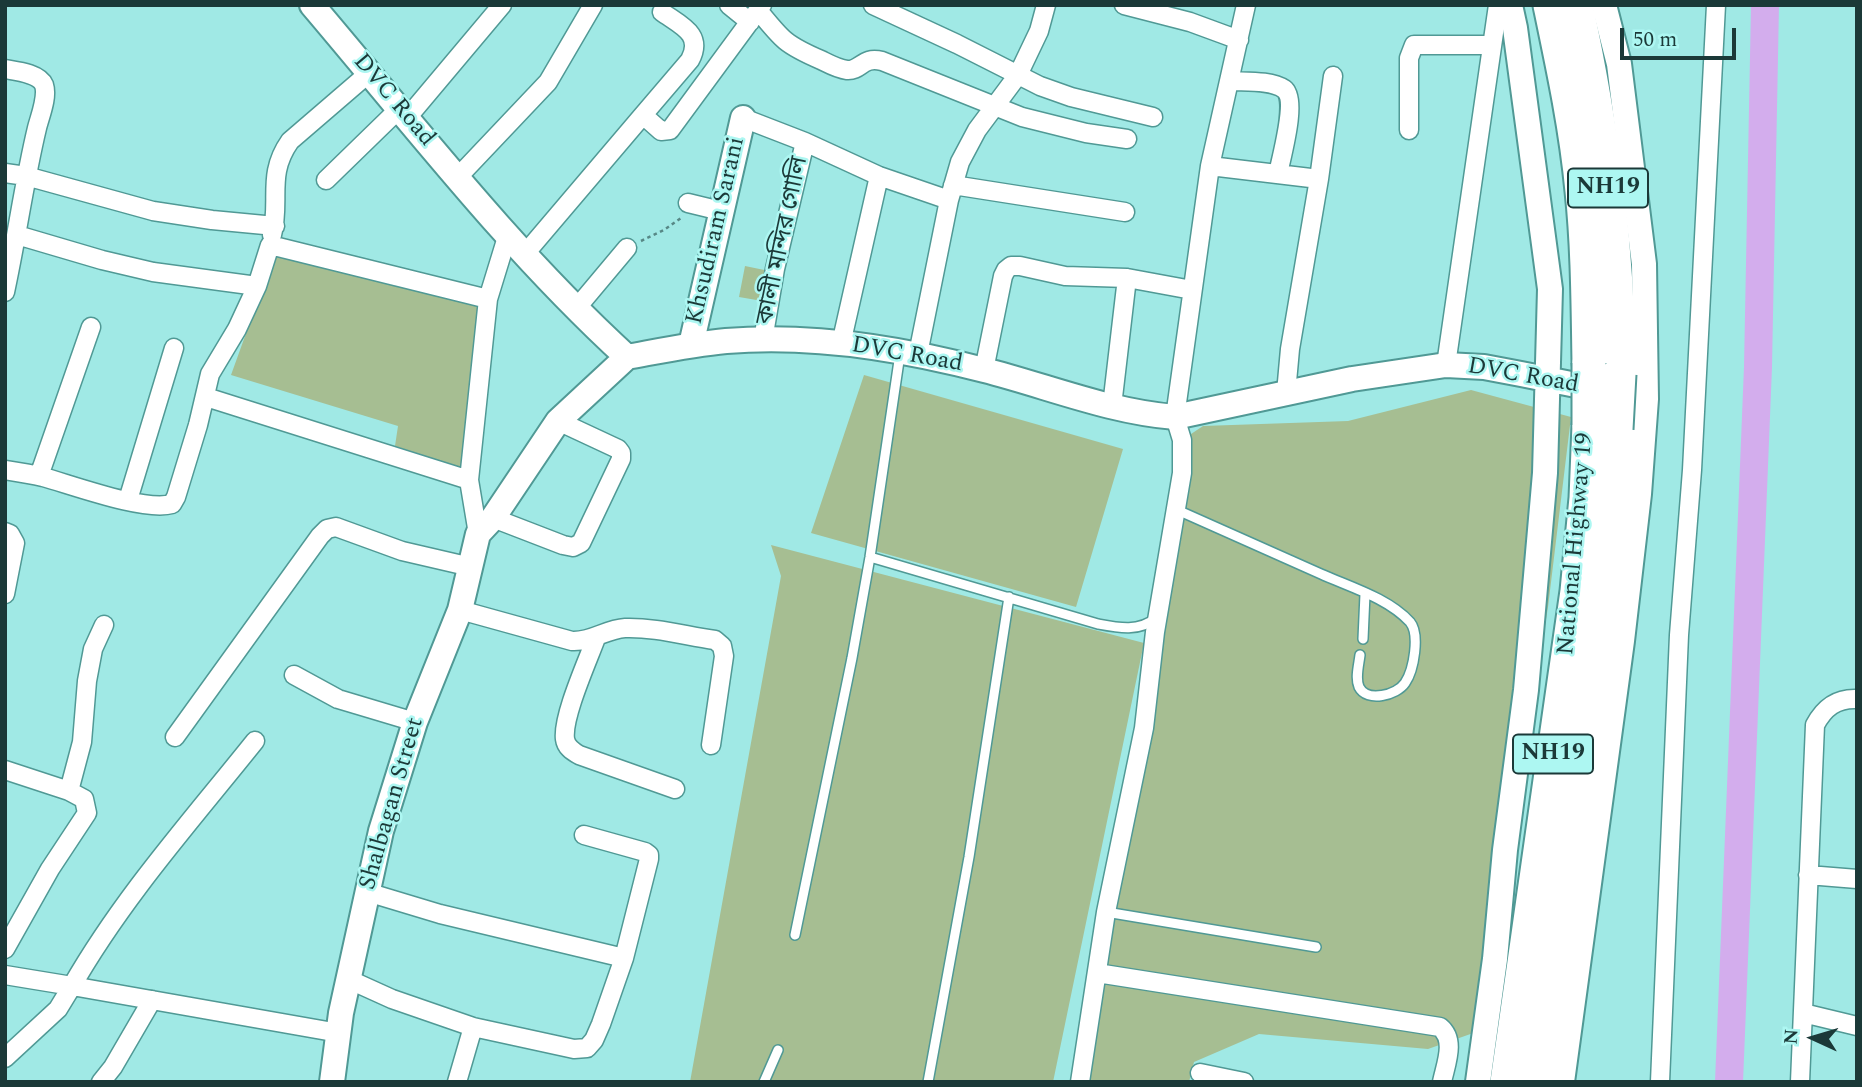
<!DOCTYPE html>
<html>
<head>
<meta charset="utf-8">
<style>
	body { margin:0 }
	#map { position:relative; width:1862px; height:1087px; overflow:hidden; background:#a0e9e5; font-family:Spectral,serif }
	canvas { display:block }
	.frame { position:absolute; inset:0; border:7px solid #1b3938; pointer-events:none }
	.north { position:absolute; left:1778px; top:1003px; width:70px; height:70px; -webkit-text-stroke:5px #adf7f2; paint-order:stroke; rotate:274deg; font-size:19px; font-weight:700; line-height:28px; text-align:center; color:#1b3938 }
	.north::after { content:''; display:block; margin:auto; width:24px; height:32px; background:#1b3938; clip-path:polygon(50% 0,100% 100%,50% 72%,0 100%) }
	.scale { position:absolute; left:1620px; top:28px; width:116px; height:32px; box-sizing:border-box; border:4px solid #1b3938; border-top:0; padding-left:9px; font-size:21px; line-height:24px; white-space:nowrap; color:#1b3938; -webkit-text-stroke:5px #adf7f2; paint-order:stroke }
</style>
</head>
<body>
<div id="map">
<canvas width="1862" height="1087"></canvas>
<div class="frame"></div>
<div class="north">N</div>
<div class="scale">50 m</div>
</div>
<script>
const ctx = document.querySelector('canvas').getContext('2d');
ctx.lineJoin = 'round';
function fill(path, color) {
  ctx.fillStyle = color;
  ctx.fill(path, 'evenodd');
}
function trace(path, color, width, dash) {
  ctx.strokeStyle = color;
  ctx.lineWidth = width;
  ctx.lineCap = dash ? 'butt' : 'round';
  ctx.setLineDash(dash || []);
  ctx.stroke(path);
}
function label(font, color, halo, rows, align = 'center') {
  ctx.font = font + ' Spectral,"Noto Sans Bengali",serif';
  ctx.lineWidth = 5;
  ctx.setLineDash([]);
  ctx.textBaseline = 'middle';
  ctx.strokeStyle = halo;
  ctx.fillStyle = color;
  for (const [text, x, y, turn = 0] of rows) {
    ctx.save();
    ctx.translate(x, y);
    ctx.rotate((+turn || 0) * Math.PI / 180);
    ctx.textAlign = isNaN(turn) ? turn : align;
    if (halo) ctx.strokeText(text, 0, 0);
    ctx.fillText(text, 0, 0);
    ctx.restore();
  }
}
const green = new Path2D(`
	M275 253 481 306 462 468 395 446 398 426 231 375Z
	M745 266 774 272 768 302 739 297Z
	M864 375 1123 449 1076 607 811 533Z
	M1471 390 1571 417 1548 607 1479 1031 1428 1049 1259 1034 1194 1062 1189 1082H1080L1182 440 1203 426 1348 421Z
	M771 545 1144 643 1053 1082H690L781 576Z`);
const river = new Path2D(`
	M1729 1082 1758 367 1765 5`);
const path = new Path2D(`
	M641 241 664 230 681 218`);
const lane = new Path2D(`
	M1175 509C1224 531 1273 553 1321 574 1350 587 1388 598 1410 622 1420 634 1414 670 1405 683 1397 695 1367 703 1359 687 1355 678 1359 664 1360 655
	M870 557 1098 624C1119 628 1139 632 1156 618
	M1363 639 1365 594
	M1106 912 1316 947
	M795 935 852 658 870 557 900 354
	M764 1082 778 1050
	M928 1082 969 857 1009 597`);
const street = new Path2D(`
	M729 5 750 22
	M873 5 957 44 1040 86 1071 97 1153 117
	M1124 5 1190 22 1239 40
	M758 10C782 40 786 45 821 60 829 64 838 69 847 70 861 71 862 56 882 61L1022 117 1086 133 1127 139
	M5 69C16 71 39 73 44 85 48 97 40 116 37 128 24 182 17 237 5 292
	M1230 81C1245 82 1271 80 1284 89 1298 99 1281 158 1278 174
	M643 115 690 60C704 34 680 25 662 12
	M407 118 502 5
	M743 118 805 142 879 176 949 200
	M1409 130V58L1414 45H1492
	M1210 166 1319 179
	M5 173 26 176 153 211 212 220 275 226
	M457 178 548 82 593 5
	M326 180 399 109
	M953 185 1125 212
	M688 203 721 211
	M17 235 102 260 153 272 257 286
	M272 235C281 200 266 175 290 141L369 73
	M524 255 643 115 661 131 670 130 762 5
	M575 310 627 248
	M763 340 775 269 805 142
	M841 344 879 176
	M918 354 949 200 960 162 977 130 1018 75 1039 31 1046 5
	M1446 365 1498 5
	M984 370 1003 276 1006 270 1011 266H1020L1065 276 1127 278 1192 290
	M1286 393 1290 349 1319 179 1333 76
	M206 397 469 480
	M1112 406 1127 278
	M5 470C18 472 31 474 43 477 72 485 145 512 172 504L176 497 198 425 210 374 237 329 257 286 270 245 488 299
	M39 476 91 327
	M128 500 174 348
	M493 518 563 545 573 547 581 543 621 459V453L618 449 558 421
	M5 532 10 534 15 543 5 594
	M478 534 469 480 488 299 507 237
	M460 610 572 641C592 642 606 629 625 628 655 627 686 636 715 640L722 646 724 656 711 745
	M596 638C588 660 562 717 565 739 566 747 572 751 579 755L675 789
	M294 675 338 699 415 722
	M175 737 320 536 327 529 336 527 402 551 471 567
	M5 770 69 791 84 799 87 813 50 869 5 949
	M69 791 82 742 87 681 93 649 104 625
	M1808 875 1857 879
	M367 892 440 914 624 958
	M1097 973 1440 1027C1456 1040 1446 1063 1442 1082
	M5 975 72 986C123 897 191 821 255 741
	M350 980 392 999 473 1027 574 1049 587 1048 594 1040 601 1024 624 958 649 859V855L645 852 584 835
	M1803 1013 1857 1026
	M5 1058 58 1009 72 986 339 1033
	M1200 1073 1244 1082
	M101 1082 113 1067 152 1000
	M457 1082 473 1027
	M1080 1082 1106 912 1144 728 1155 632 1182 473V440L1175 417 1210 166 1246 5
	M1660 1082 1679 635 1692 470 1716 5
	M1800 1082 1815 725C1824 708 1836 698 1857 699`);
const secondary = new Path2D(`
	M312 5C414 125 510 250 627 357 660 351 693 344 726 341 810 334 904 349 984 370 1047 386 1110 412 1175 417L1352 379 1446 365 1484 367 1521 374 1646 399
	M691 345 743 118
	M332 1082 341 1013 381 831 415 722 460 610 478 534 493 518 558 421 627 357
	M1478 1082 1495 959 1505 850 1526 690 1545 473 1550 289 1515 28 1510 5
	M1562 1082 1622 641 1639 494 1646 399 1644 264 1619 64 1604 5`);
const highway = new Path2D(`
	M1550 5C1563 67 1576 128 1582 191 1588 248 1588 306 1589 363
	M1576 5C1603 130 1618 245 1619 374
	M1507 1082 1577 591 1586 498 1589 425
	M1535 1082 1609 548 1616 429`);
const highwayBridge = new Path2D(`
	M1589 425V363
	M1616 429 1619 374`);
const shields = [
	[1608,188,80],
	[1553,754,80]
];
const shieldNames = [
	["NH19",1608,188],
	["NH19",1553,754]
];
const streetNames = [
	["DVC Road",393,101,50],
	["Khsudiram Sarani",717,231,-77],
	["কালী মন্দির গোলি",784,241,-78],
	["DVC Road",907,356,10],
	["DVC Road",1523,377,10],
	["National Highway 19",1577,544,-85],
	["Shalbagan Street",393,804,-74]
];
fill(green, '#a6be92');
trace(river, '#d3aded', 28);
trace(lane, '#509995', 12);
trace(street, '#509995', 21);
trace(secondary, '#509995', 28);
trace(highway, '#509995', 37);
trace(path, '#578886', 2.5, [3.5, 3.5]);
trace(lane, '#fff', 9);
trace(street, '#fff', 18);
trace(secondary, '#fff', 24);
trace(highway, '#fff', 33);
trace(highwayBridge, '#509995', 37, []);
trace(highwayBridge, '#fff', 33);
for (const [x, y, w] of shields) {
  const box = new Path2D();
  box.roundRect(x - w / 2, y - 19.5, w, 39, 5);
  ctx.fillStyle = '#adf7f2';
  ctx.fill(box);
  trace(box, '#1b3938', 2);
}
label('bold 23px', '#1b3938', null, shieldNames);
label('24px', '#1b3938', '#adf7f2', streetNames);
</script>
</body>
</html>
